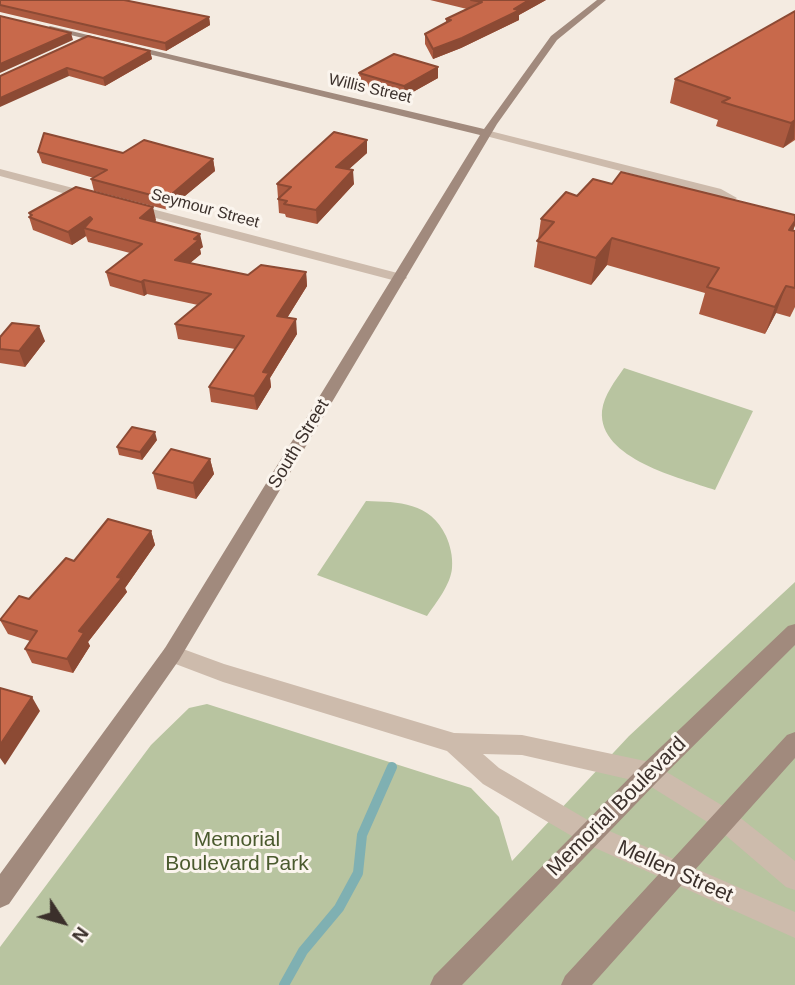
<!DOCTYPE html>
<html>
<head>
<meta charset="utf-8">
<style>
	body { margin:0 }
	#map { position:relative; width:795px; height:985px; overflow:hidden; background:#f4ebe1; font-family:Helvetica,sans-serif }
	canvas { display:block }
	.north { position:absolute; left:28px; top:887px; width:70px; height:70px; -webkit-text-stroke:5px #fbf5ee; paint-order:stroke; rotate:126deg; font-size:19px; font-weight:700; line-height:28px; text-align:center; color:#3b302b }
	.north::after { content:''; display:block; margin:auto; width:24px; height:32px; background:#3b302b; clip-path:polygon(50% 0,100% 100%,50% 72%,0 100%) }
</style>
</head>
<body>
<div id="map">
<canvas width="795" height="985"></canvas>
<div class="north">N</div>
</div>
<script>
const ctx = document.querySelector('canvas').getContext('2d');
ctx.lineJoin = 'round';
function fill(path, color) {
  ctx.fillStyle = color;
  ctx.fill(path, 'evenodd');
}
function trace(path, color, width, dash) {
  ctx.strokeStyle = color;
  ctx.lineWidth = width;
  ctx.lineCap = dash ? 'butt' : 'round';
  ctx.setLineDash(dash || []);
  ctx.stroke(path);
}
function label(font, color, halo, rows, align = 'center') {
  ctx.font = font + ' Helvetica,sans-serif';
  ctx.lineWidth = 6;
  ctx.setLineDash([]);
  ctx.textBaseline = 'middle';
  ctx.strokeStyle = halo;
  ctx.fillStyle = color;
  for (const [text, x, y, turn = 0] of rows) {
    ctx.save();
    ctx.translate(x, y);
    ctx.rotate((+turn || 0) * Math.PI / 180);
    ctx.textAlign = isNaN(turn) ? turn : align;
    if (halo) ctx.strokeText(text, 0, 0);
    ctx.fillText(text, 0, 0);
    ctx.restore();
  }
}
const green = new Path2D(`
	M624 368 753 411 715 490C681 478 598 459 602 411 604 395 615 381 624 368Z
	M366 501C399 502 430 502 446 536 450 545 453 556 452 568 451 584 436 603 427 616L317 575Z
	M795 582V985H0V947L151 745 189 708 207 704 471 788 499 817 512 861 629 736Z`);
const stream = new Path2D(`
	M284 985 303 951 339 908 358 873 362 835 392 767`);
const minor = new Path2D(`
	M486 130 721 189 737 198 731 202 713 195 482 135 481 133Z
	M0 169 96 194 98 197 92 201 0 176Z
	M133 204 405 275 407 278 400 282 129 211 127 208Z
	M172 645 224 664 454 733 522 735 650 762 733 812 795 861V890L786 887 717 828 645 783 522 755 483 754 499 768 598 826 795 912V938L582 842 483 784 447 751 223 682 165 660 162 654 165 648Z`);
const secondary = new Path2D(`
	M597 0H606L557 40 497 124 179 660 9 904 0 908V874L165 648 480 135 46 29 50 26 484 129 551 36Z
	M795 624V645L658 781 462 985H430L434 976 642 765 788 626Z
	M795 732V758L592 985H561L565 976 787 735Z`);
const wall = new Path2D(`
	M0 0 209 17 210 25 166 51 0 12Z
	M430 0H546L519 15V20L461 48 433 59 425 44V34L446 23V19L467 9Z
	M795 11V140L783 148 716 126 718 120 670 103 675 79Z
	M150 51 152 59 105 86 69 76H0Z
	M359 73 438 78 404 97 360 84Z
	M367 140V153L349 169 354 184 317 224 286 217 285 214 279 213 278 199 279 198H278L277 184Z
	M38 152 123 153 213 159 215 171 168 210 94 191 91 179 94 178 42 163Z
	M612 184 795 215V225L793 231H795V307L790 317 776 313 765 334 699 314 705 293 607 265 591 285 534 267 541 219 577 196Z
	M29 213 156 220 155 222 203 247 200 249 201 254 190 263 248 275 306 272 307 286 287 318 297 334 270 378 271 387 257 410 211 402 209 387 235 349 178 339 175 324 198 305 147 294 144 296 110 286 106 272 130 253 88 242 86 236 72 245 33 230 29 217 30 216Z
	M0 337 45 341 25 367 0 363Z
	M157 440 142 460 119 455 117 447Z
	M210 459 214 474 196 499 157 489 153 473Z
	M151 531 155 545 125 588 127 592 88 642 90 646 73 673 32 663 25 649 30 641 8 634 0 620 29 599 74 561Z`);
const shadedWall = new Path2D(`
	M529 0H546L519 15V20L461 48 433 59V49Z
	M209 17 210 25 166 51 165 43Z
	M71 33 73 40 0 73V64Z
	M150 51 152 59 105 86 103 78Z
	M438 67V78L404 97V86Z
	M67 68 69 76 0 107V98Z
	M795 120 794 139 783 148 791 123Z
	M367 140V153L337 180 336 167Z
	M213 159 215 171 168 210 166 199Z
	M353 170 354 184 317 224 316 210Z
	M153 207 156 220 143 231 140 218Z
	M90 217 93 230 84 228 86 236 72 245 68 232Z
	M795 221V225L789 242V230Z
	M200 234 203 247 200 249 201 254 177 274 175 260 194 239Z
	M612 238 607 265 591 285 596 258Z
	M306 272 307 286 279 331 277 316Z
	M144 280 147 294 144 296 141 282Z
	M786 286 776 313 765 334 775 307Z
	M296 319 297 334 270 378 271 387 257 410 254 396 263 372Z
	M39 326 45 341 25 367 19 351Z
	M155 432 157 440 142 460 140 452Z
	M210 459 214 474 196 499 193 483Z
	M151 531 155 545 125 588 127 592 88 642 90 646 73 673 67 659 79 631Z
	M32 697 40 711 5 765 0 758V745Z`);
const building = new Path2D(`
	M0 0H124L209 17 165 43 0 5Z
	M471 0H529L514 9 520 10 462 38 433 49 425 34 451 20 446 19 482 2Z
	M795 11V120L791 123 722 102 730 98 675 79Z
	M0 16 71 33 0 64Z
	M88 36 150 51 103 78 67 68 0 98V76Z
	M394 54 438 67 404 86 359 73Z
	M334 132 367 140 336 167 353 170 316 210 284 204 287 201 278 199 291 187 277 184Z
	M44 133 123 153 144 140 213 159 166 199 91 179 107 170 38 152Z
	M621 172 795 215V221L789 230 795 231V288L786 286 775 307 707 287 719 268 612 238 596 258 537 241 554 222 541 219 566 192 577 196 593 179 612 184Z
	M76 187 153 207 140 218 200 234 194 239 199 240 175 260 248 275 261 265 306 272 277 316 296 319 263 372 269 373 254 396 209 387 244 336 175 324 211 294 144 280 141 282 106 272 142 244 84 228 92 219 90 217 68 232 29 217 32 215 29 213Z
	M12 323 39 326 19 351 0 349V337Z
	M132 427 155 432 140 452 117 447Z
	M171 449 210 459 193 483 153 473Z
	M108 519 151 531 117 577 122 578 79 631 84 633 67 659 25 649 37 631 0 620 19 596 29 599 66 558 74 561Z
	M0 688 32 697 0 745Z`);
const farStreetnames = [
	["Willis Street",370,89,13],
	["Seymour Street",205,209,15]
];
const streetNames = [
	["South Street",299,444,-59]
];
const nearStreetnames = [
	["Memorial Boulevard",617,807,-45],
	["Mellen Street",675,872,24]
];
const nearParknames = [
	["Memorial",237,840],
	["Boulevard Park",237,864]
];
fill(green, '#b8c4a0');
trace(stream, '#7fb0b2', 10);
fill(minor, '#cdbbac');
fill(secondary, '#a18a7d');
fill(wall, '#ac5a40');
fill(shadedWall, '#8c4a34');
fill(building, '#c8694b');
trace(building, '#8c4a34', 2);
label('16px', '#3b302b', '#fbf5ee', farStreetnames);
label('18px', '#3b302b', '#fbf5ee', streetNames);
label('21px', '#3b302b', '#fbf5ee', nearStreetnames);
label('21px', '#4a5a2e', '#fbf5ee', nearParknames);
</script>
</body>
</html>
